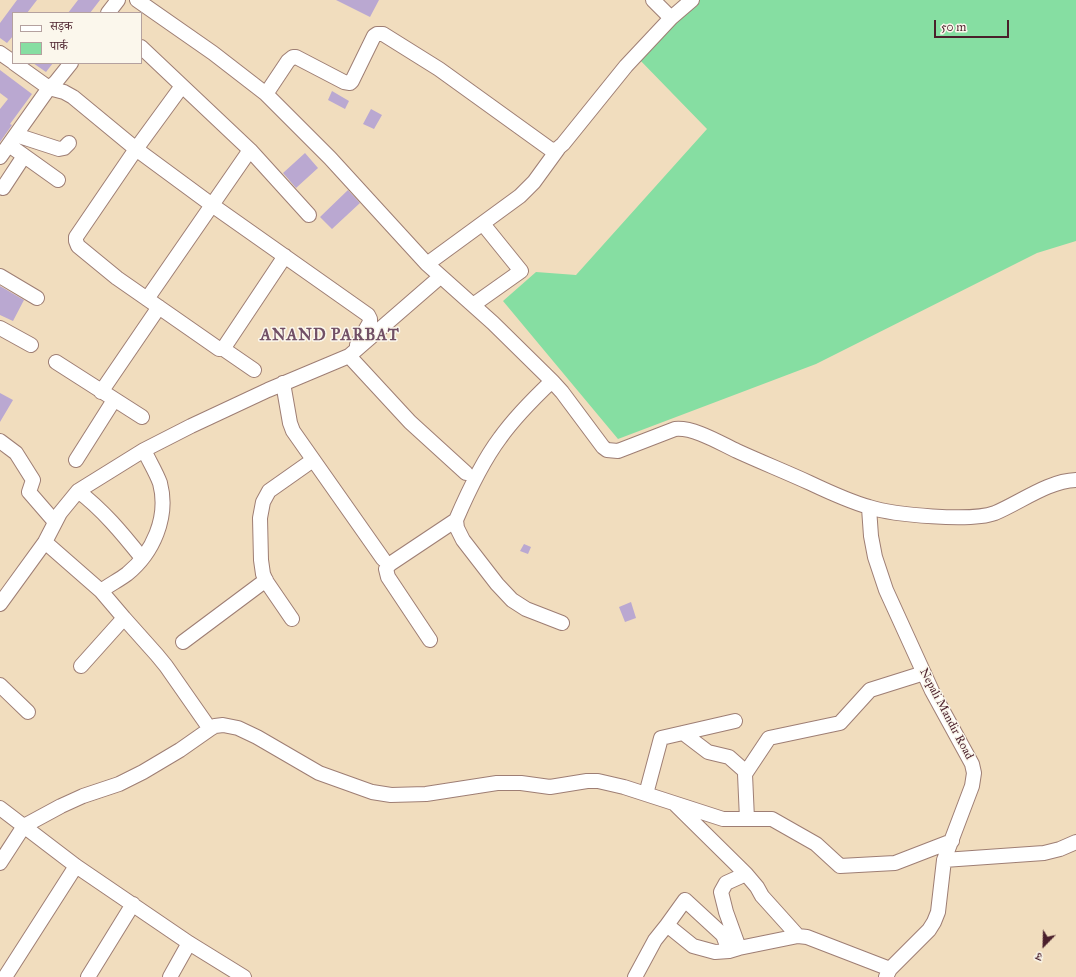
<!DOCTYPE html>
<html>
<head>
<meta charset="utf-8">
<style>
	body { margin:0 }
	#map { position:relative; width:1076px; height:977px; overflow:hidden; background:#f1ddbe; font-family:"IM FELL Great Primer","Noto Serif Devanagari",serif }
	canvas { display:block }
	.legend { position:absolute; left:12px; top:12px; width:130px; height:52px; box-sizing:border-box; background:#fbf7ec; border:1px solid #b4a19f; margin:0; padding:5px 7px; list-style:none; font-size:12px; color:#4a1f2b }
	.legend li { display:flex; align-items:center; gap:8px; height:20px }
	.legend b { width:20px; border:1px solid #b4a19f }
	.north { position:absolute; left:1024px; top:925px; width:40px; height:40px; -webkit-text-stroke:3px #fbf7ec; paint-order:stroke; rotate:203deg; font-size:11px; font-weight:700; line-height:16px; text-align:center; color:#4a1f2b }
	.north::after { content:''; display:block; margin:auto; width:14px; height:18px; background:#4a1f2b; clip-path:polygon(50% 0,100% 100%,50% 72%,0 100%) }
	.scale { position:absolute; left:934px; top:20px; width:75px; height:18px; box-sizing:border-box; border:2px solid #4a1f2b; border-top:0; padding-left:5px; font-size:12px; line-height:14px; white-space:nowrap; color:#4a1f2b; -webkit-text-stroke:3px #fbf7ec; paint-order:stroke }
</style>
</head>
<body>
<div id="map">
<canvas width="1076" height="977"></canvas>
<ul class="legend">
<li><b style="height:5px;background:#fff"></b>सड़क</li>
<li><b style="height:11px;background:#86dea2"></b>पार्क</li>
</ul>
<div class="north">उ</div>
<div class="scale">50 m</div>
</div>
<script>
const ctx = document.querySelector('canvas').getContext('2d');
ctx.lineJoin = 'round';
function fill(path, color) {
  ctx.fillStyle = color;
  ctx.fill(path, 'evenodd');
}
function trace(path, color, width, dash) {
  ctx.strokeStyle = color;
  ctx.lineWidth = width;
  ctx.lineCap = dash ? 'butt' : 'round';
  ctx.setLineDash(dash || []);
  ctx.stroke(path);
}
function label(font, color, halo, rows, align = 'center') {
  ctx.font = font + ' "IM FELL Great Primer",serif';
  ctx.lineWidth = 3;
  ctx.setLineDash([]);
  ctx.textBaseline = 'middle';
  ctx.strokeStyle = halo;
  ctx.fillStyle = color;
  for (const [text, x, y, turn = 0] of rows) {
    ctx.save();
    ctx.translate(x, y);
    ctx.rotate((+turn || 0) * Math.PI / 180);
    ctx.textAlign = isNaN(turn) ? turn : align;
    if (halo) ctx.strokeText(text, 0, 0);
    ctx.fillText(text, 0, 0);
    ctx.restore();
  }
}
const green = new Path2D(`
	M695 0H1076V241L1037 253 816 364 618 439 503 301 536 272 576 275 707 129 636 56Z`);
const building = new Path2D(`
	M17 0H37L27 13H13V36L7 43 0 38V23Z
	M78 0H100L90 13H68Z
	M336 0H379L370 17Z
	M33 63H53L46 72Z
	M0 70 32 94 10 124 12 125 0 142V109L8 99 0 93Z
	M332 91 349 101 345 109 328 100Z
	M371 109 382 115 374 129 363 124Z
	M305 153 318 168 296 188 283 173Z
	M348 190 360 203 332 229 320 217Z
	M0 286 24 300 13 321 0 315Z
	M0 393 13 400 0 422Z
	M524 544 531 547 528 554 520 551Z
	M631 602 636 618 625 622 619 607Z`);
const minor = new Path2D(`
	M137 0 213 53 266 94 330 158 427 264 493 323 552 381 562 392 603 447 607 450 618 451 675 429C694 427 720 443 737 451 761 462 786 472 810 483 829 492 848 501 869 507 894 515 971 522 995 513 1021 502 1048 481 1076 480
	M653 0 671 18
	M108 13 118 0
	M141 47 250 150 147 299
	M0 53 13 62
	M14 63 49 88 64 92 73 97 136 149 212 205 368 315 370 319V322L357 345
	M182 86 136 149 76 237V241L78 246 117 278 219 349 222 348 225 346 285 256
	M266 94 288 61 293 57H296L344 82 350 83 352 81 374 36 377 34H383L439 69 550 149 556 150 563 144 626 66 671 18 692 0
	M16 135 59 149 64 148 69 143
	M9 145 58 180
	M250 150 309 215
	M0 157 49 88 55 83 71 63
	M3 188 24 156
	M427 264 520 196 534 182 558 149
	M0 276 37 298
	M473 305 521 271 483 224
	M0 328 31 345
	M222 348 254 370
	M349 356 410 422 466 473
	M56 362 142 417
	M552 381C533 399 515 417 500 438 482 462 468 492 456 520L457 528 463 540 497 584 512 600 526 609 562 623
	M283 383 290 423 293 431 383 559
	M101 392 159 307
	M0 441 16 453 33 480 29 492 55 522
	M76 460 114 400
	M78 491C103 510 122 533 142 558
	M869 508 871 536 875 557 886 590 932 691 972 764 974 773 972 786 944 860 938 912 934 922 929 930 890 969 886 977
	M45 542 101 591 124 618 157 655 166 666 210 729
	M101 591C109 585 119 580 127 574 153 553 169 517 160 483 156 472 149 461 144 450
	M0 604 45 542 60 513 78 491 144 450 191 426 268 390 349 356 440 277
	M292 619 266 581 263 574 261 560 260 518 263 502 269 491 313 460
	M430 640 388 577 386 569 390 564 456 520
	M183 642 266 580
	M81 666 124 618
	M0 685 28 712
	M683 733 708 752 729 757 746 772
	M646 794 661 738 735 721
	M676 805 746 874 757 887 762 896 798 936
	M0 808 76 866 189 943 244 977
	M747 819 745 774 769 738 840 723 870 690 924 673
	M944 860 1044 853 1060 849 1076 842
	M0 863 24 826 61 806 83 796 119 784 143 772 180 750 210 729 215 726 223 725 238 728 257 737 319 773 372 792 391 795 426 794 497 783H521L550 787 587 781H598L624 787 723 819H772L816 844 840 866 895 863 952 841
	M667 925 685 900 723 935 729 951
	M739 948 726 912 721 892 726 883 746 874
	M5 977 76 866
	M88 977 133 904
	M170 977 189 943
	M635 977 655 940 667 925 693 946 715 952 729 951 739 948 798 936 807 937 890 969`);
const streetNames = [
	["Nepali Mandir Road",946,714,62]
];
const districtNames = [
	["ANAND PARBAT",330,336]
];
fill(green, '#86dea2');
fill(building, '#baa8d1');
trace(minor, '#9e7e74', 16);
trace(minor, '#fff', 14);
label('12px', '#4a1f2b', '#fbf7ec', streetNames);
ctx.letterSpacing = '1px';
label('bold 16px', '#714f65', '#fbf7ec', districtNames);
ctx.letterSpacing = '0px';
</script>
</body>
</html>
